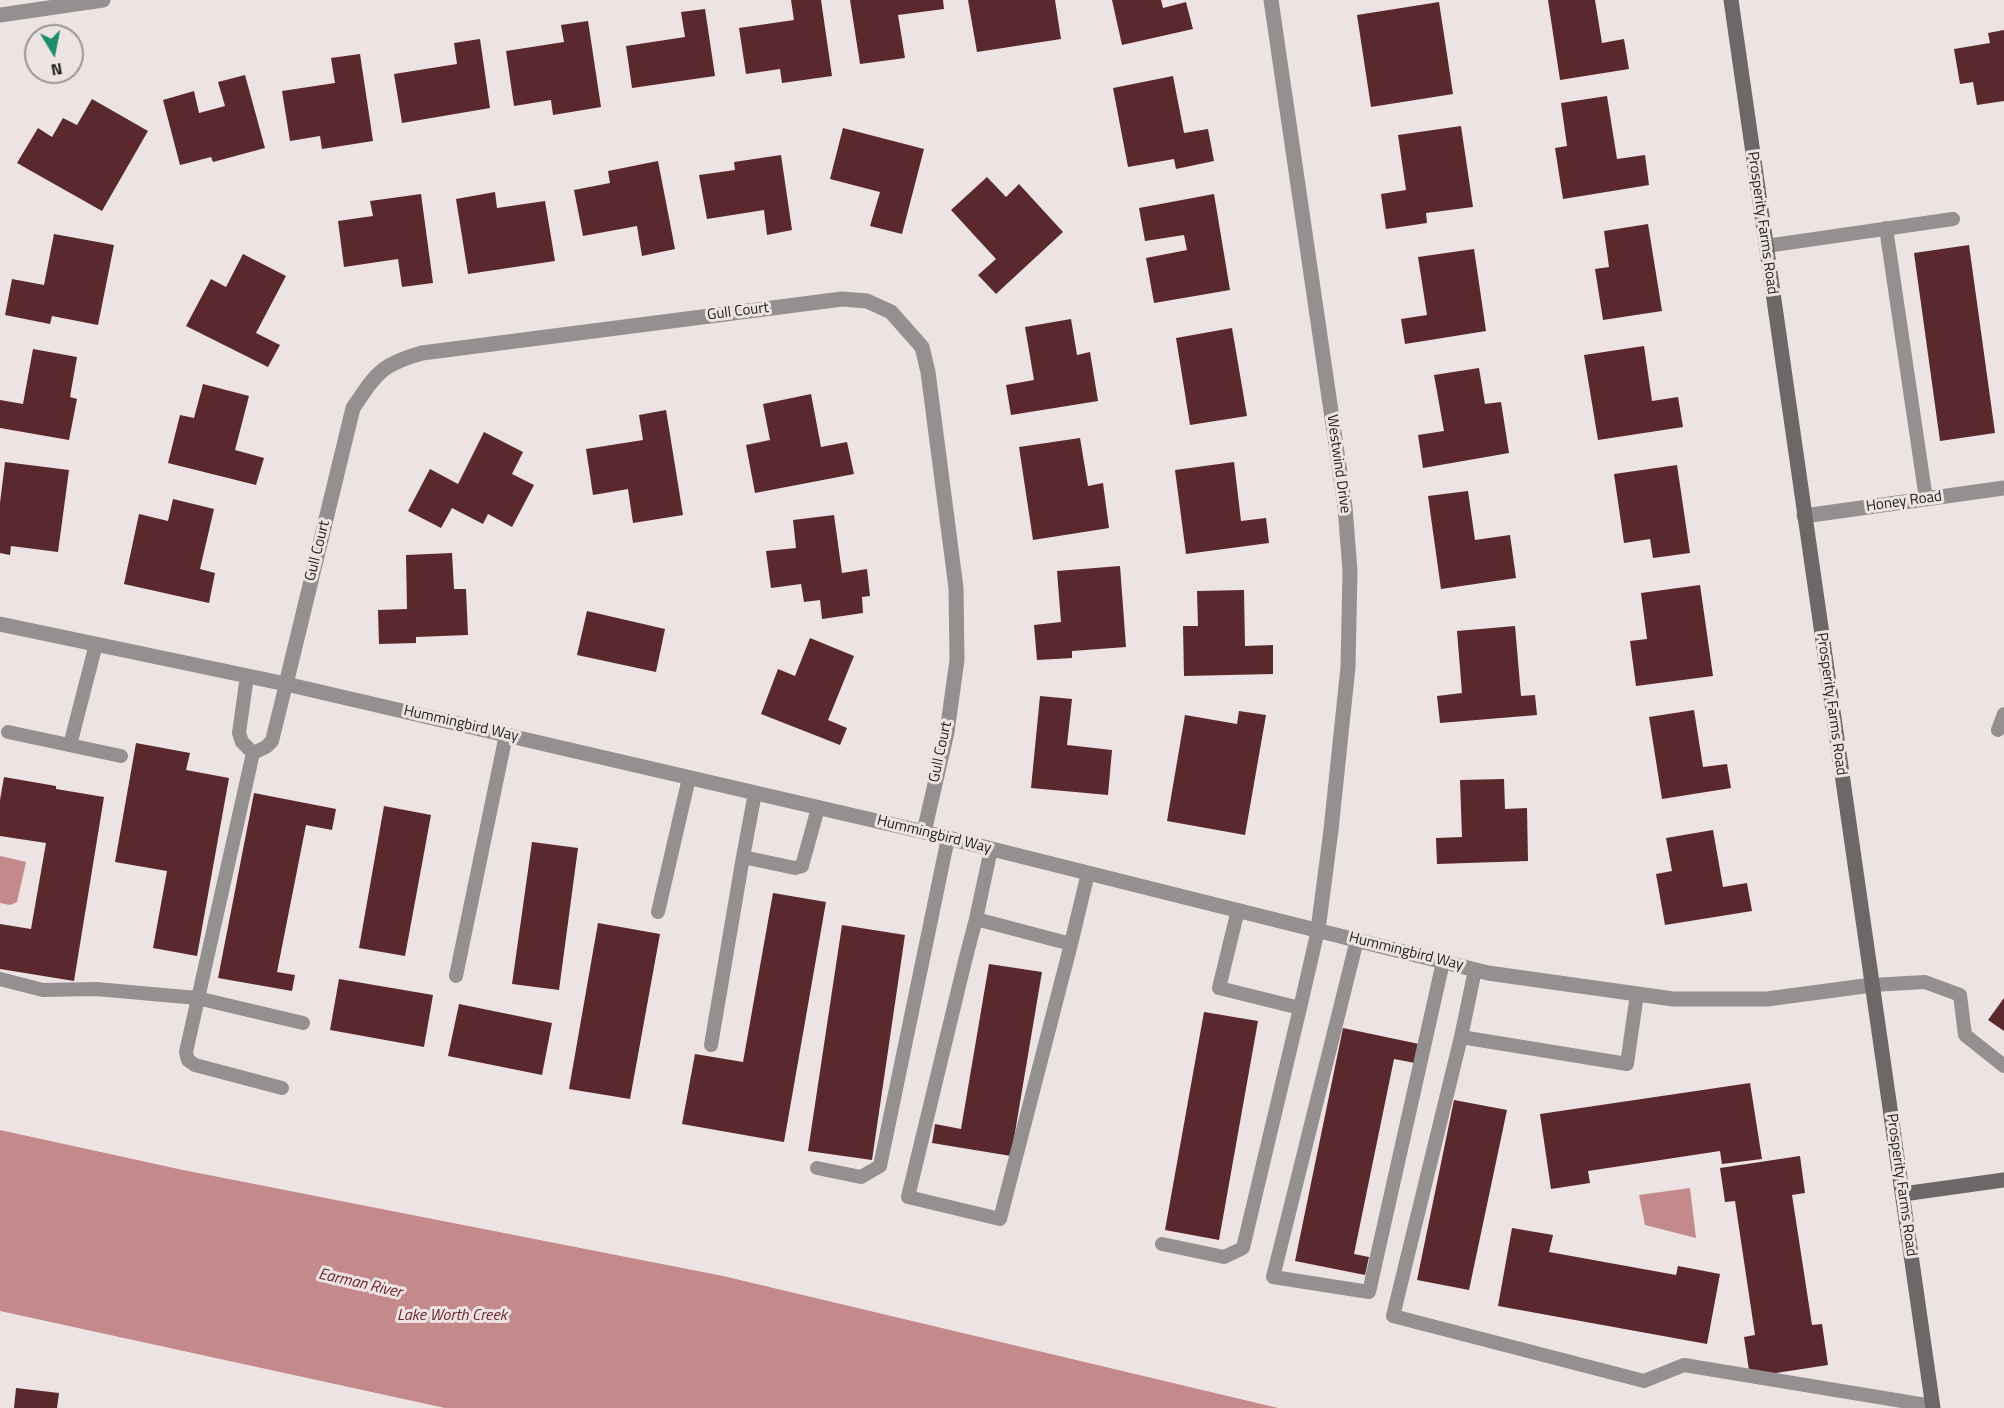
<!DOCTYPE html>
<html>
<head>
<meta charset="utf-8">
<style>
	body { margin:0 }
	#map { position:relative; width:2004px; height:1408px; overflow:hidden; background:#ede3e3; font-family:"Titillium Web",sans-serif }
	canvas { display:block }
	.north { position:absolute; left:24px; top:24px; width:60px; height:60px; box-sizing:border-box; background:#ede3e3; border:2px solid #9c9595; border-radius:50%; rotate:170deg; font-size:16px; font-weight:700; line-height:24px; text-align:center; color:#232020 }
	.north::after { content:''; display:block; margin:auto; width:21px; height:27px; background:#208c6b; clip-path:polygon(50% 0,100% 100%,50% 72%,0 100%) }
</style>
</head>
<body>
<div id="map">
<canvas width="2004" height="1408"></canvas>
<div class="north">N</div>
</div>
<script>
const ctx = document.querySelector('canvas').getContext('2d');
ctx.lineJoin = 'round';
function fill(path, color) {
  ctx.fillStyle = color;
  ctx.fill(path, 'evenodd');
}
function trace(path, color, width, dash) {
  ctx.strokeStyle = color;
  ctx.lineWidth = width;
  ctx.lineCap = dash ? 'butt' : 'round';
  ctx.setLineDash(dash || []);
  ctx.stroke(path);
}
function label(font, color, halo, rows, align = 'center') {
  ctx.font = font + ' "Titillium Web",sans-serif';
  ctx.lineWidth = 6;
  ctx.setLineDash([]);
  ctx.textBaseline = 'middle';
  ctx.strokeStyle = halo;
  ctx.fillStyle = color;
  for (const [text, x, y, turn = 0] of rows) {
    ctx.save();
    ctx.translate(x, y);
    ctx.rotate((+turn || 0) * Math.PI / 180);
    ctx.textAlign = isNaN(turn) ? turn : align;
    if (halo) ctx.strokeText(text, 0, 0);
    ctx.fillText(text, 0, 0);
    ctx.restore();
  }
}
const water = new Path2D(`
	M0 856 26 862 17 902 10 905 0 903Z
	M0 1130 183 1170 723 1276 1278 1408H445L0 1311Z
	M1690 1188 1696 1238 1645 1225 1639 1195Z`);
const building = new Path2D(`
	M791 0H821L832 76 782 83 780 69 746 74 739 28 794 20Z
	M850 0H943L944 9 898 15 905 58 860 64Z
	M968 0H1055L1061 39 977 52Z
	M1112 0H1161L1163 8 1186 2 1193 29 1122 45Z
	M1548 0H1595L1602 43 1624 39 1629 69 1560 80Z
	M1439 2 1453 94 1371 107 1357 15Z
	M705 9 715 76 632 88 626 46 685 37 681 12Z
	M588 21 601 107 553 115 551 100 514 106 506 51 564 42 561 25Z
	M2004 30V101L1977 105 1973 82 1960 84 1954 49 1990 43 1988 33Z
	M480 39 490 108 402 123 394 74 457 64 454 43Z
	M360 54 373 141 322 149 320 136 290 141 282 91 335 83 331 58Z
	M245 75 265 148 213 162 211 157 180 165 163 100 194 91 199 113 225 106 218 82Z
	M1173 76 1184 133 1208 129 1214 161 1176 169 1174 159 1128 167 1113 88Z
	M1607 96 1617 159 1645 155 1649 185 1563 199 1555 148 1567 146 1561 103Z
	M92 99 148 131 102 211 17 163 38 128 52 137 63 118 77 125Z
	M1461 126 1473 207 1426 213 1427 223 1386 229 1381 194 1406 190 1398 135Z
	M843 128 924 149 902 234 870 226 880 192 830 179Z
	M781 155 792 230 767 235 764 210 707 219 699 175 735 170 734 162Z
	M658 161 675 249 642 256 637 226 583 236 574 190 610 183 608 171Z
	M987 177 1006 197 1019 184 1063 232 996 294 978 275 996 259 951 210Z
	M495 192 497 208 545 201 555 261 468 274 456 199Z
	M421 194 433 283 402 287 398 259 344 267 338 221 373 216 370 201Z
	M1214 194 1230 290 1154 303 1146 258 1187 250 1184 235 1145 241 1139 208Z
	M1648 224 1662 311 1603 320 1595 269 1609 267 1604 231Z
	M54 234 114 245 98 325 52 316 50 324 5 315 12 279 44 285Z
	M1969 245 1995 433 1940 441 1914 253Z
	M1474 249 1486 331 1405 344 1401 319 1427 315 1418 257Z
	M243 254 286 276 256 333 280 345 268 367 186 326 211 279 226 287Z
	M1071 319 1077 355 1090 352 1098 401 1011 415 1006 385 1034 380 1025 327Z
	M1232 328 1247 416 1190 425 1176 338Z
	M1644 346 1652 401 1678 397 1683 427 1598 440 1584 355Z
	M33 349 77 357 70 397 77 399 69 440 0 428V400L23 404Z
	M1479 368 1485 404 1501 402 1509 453 1423 468 1418 435 1444 431 1434 375Z
	M203 384 249 396 235 450 264 458 256 485 168 463 180 415 194 418Z
	M811 394 821 447 847 442 854 474 755 493 746 445 770 440 763 404Z
	M666 410 683 515 633 523 628 489 593 495 586 449 643 440 639 415Z
	M484 432 523 452 512 474 534 485 512 527 488 514 483 524 452 508 441 528 408 511 430 469 458 484Z
	M1080 438 1088 486 1103 483 1109 528 1033 540 1019 447Z
	M5 462 69 470 58 552 11 546 10 555 0 553V503Z
	M1234 462 1241 521 1266 518 1269 543 1186 554 1175 470Z
	M1677 465 1690 553 1653 558 1650 539 1624 543 1614 474Z
	M1468 491 1475 540 1510 535 1516 578 1441 589 1428 496Z
	M173 499 214 509 200 569 215 573 209 603 124 584 139 514 168 521Z
	M834 515 842 573 867 569 870 596 862 597 863 613 822 619 820 600 804 602 801 584 771 588 766 551 796 548 793 520Z
	M452 553 454 589H466L468 635 416 637V643L379 644 378 610 407 609 406 555Z
	M1120 566 1126 647 1072 651V658L1037 660 1034 625 1061 622 1057 571Z
	M1700 585 1713 676 1636 686 1630 641 1647 639 1641 593Z
	M1244 590 1245 646 1273 645V674L1184 676 1183 626H1198L1197 591Z
	M587 611 665 629 656 672 577 655Z
	M1515 626 1521 696 1535 695 1537 715 1440 723 1437 696 1462 693 1457 631Z
	M810 638 854 656 828 720 847 728 840 745 761 714 778 669 795 676Z
	M1040 696 1072 699 1067 745 1112 750 1108 795 1031 788Z
	M1694 710 1703 767 1727 764 1731 788 1662 799 1649 717Z
	M1239 711 1266 715 1245 835 1167 821 1185 715 1237 724Z
	M136 743 190 753 186 770 229 778 197 956 153 948 167 871 115 862Z
	M4 777 56 786V789L104 797 74 981 0 969V924L31 929 46 843 0 836V800Z
	M1504 779 1505 809 1527 808 1528 861 1437 864 1436 838 1462 837 1460 780Z
	M254 793 336 809 332 830 306 825 277 972 295 975 292 991 218 978Z
	M384 806 431 815 405 956 359 948Z
	M1713 830 1723 887 1747 883 1752 911 1665 925 1656 874 1672 871 1666 838Z
	M532 842 578 848 559 990 512 984Z
	M773 893 826 902 784 1142 682 1124 695 1054 743 1062Z
	M598 923 660 934 630 1099 569 1089Z
	M842 925 905 935 872 1160 808 1151Z
	M989 964 1042 972 1011 1156 932 1143 935 1124 961 1129Z
	M339 979 433 995 424 1047 330 1030Z
	M2004 998V1031L1988 1020Z
	M459 1004 552 1023 542 1075 448 1056Z
	M1204 1012 1258 1021 1219 1240 1165 1230Z
	M1343 1028 1419 1044 1415 1063 1394 1059 1354 1254 1369 1257 1365 1275 1295 1261Z
	M1750 1083 1762 1159 1722 1164 1720 1151 1588 1171 1590 1183 1551 1189 1540 1114Z
	M1454 1100 1507 1110 1469 1290 1417 1280Z
	M1800 1156 1805 1193 1792 1195 1812 1325 1822 1324 1828 1365 1750 1377 1744 1337 1755 1335 1735 1201 1725 1202 1720 1168Z
	M1512 1228 1553 1235 1549 1252 1676 1275 1678 1266 1720 1274 1707 1344 1498 1306Z
	M16 1388 59 1393 57 1408H14Z`);
const lane = new Path2D(`
	M1886 228 1926 499
	M1766 246 1953 219
	M247 676 239 733 242 742 253 753
	M1998 730 2004 714
	M8 732 121 756
	M70 745 96 644
	M991 849 976 919 1071 944 1088 873
	M743 857 755 793
	M658 912 689 778
	M976 919 965 961 908 1197 1000 1219 1071 944
	M1357 940 1273 1277 1369 1292 1443 962
	M1475 970 1461 1037 1627 1064 1637 994
	M456 976 506 735
	M0 979 43 990 96 989 197 998 303 1023
	M1872 985 1925 982 1960 995 1965 1035 2004 1066
	M1300 1008 1318 930
	M1461 1037 1393 1316 1644 1381 1684 1365 1932 1406
	M711 1045 743 857 795 868 802 866 818 808
	M282 1088 195 1065 188 1060 186 1052 253 753 266 747 272 741 286 684
	M817 1168 861 1177 880 1166 948 838
	M1162 1244 1224 1257 1243 1248 1300 1008 1219 988 1238 910`);
const street = new Path2D(`
	M1271 0 1345 507 1350 571 1348 667 1331 830 1318 930
	M0 15 103 0
	M1804 516 2004 488
	M0 624 286 684 924 832 1488 973 1673 999H1767L1872 985
	M286 684 353 408C377 373 380 365 422 353L842 299 867 301 891 312 922 347 928 372 956 588 957 660 947 732 924 832`);
const secondary = new Path2D(`
	M1731 0 1933 1408
	M1903 1194 2004 1180`);
const streetNames = [
	["Prosperity Farms Road",1762,223,82],
	["Gull Court",738,312,-7],
	["Westwind Drive",1338,464,82],
	["Honey Road",1904,502,-8],
	["Gull Court",318,551,-76],
	["Prosperity Farms Road",1831,704,82],
	["Hummingbird Way",461,724,13],
	["Gull Court",941,752,-78],
	["Hummingbird Way",934,835,14],
	["Hummingbird Way",1406,952,14],
	["Prosperity Farms Road",1901,1185,82]
];
const waterNames = [
	["Earman River",360,1284,13],
	["Lake Worth Creek",452,1316]
];
fill(water, '#c4898b');
fill(building, '#5a292d');
trace(lane, '#949090', 14);
trace(street, '#949090', 15);
trace(secondary, '#6d6868', 15);
label('15px', '#232020', '#ede3e3', streetNames);
label('italic 16px', '#6b232b', '#ede3e3', waterNames);
</script>
</body>
</html>
